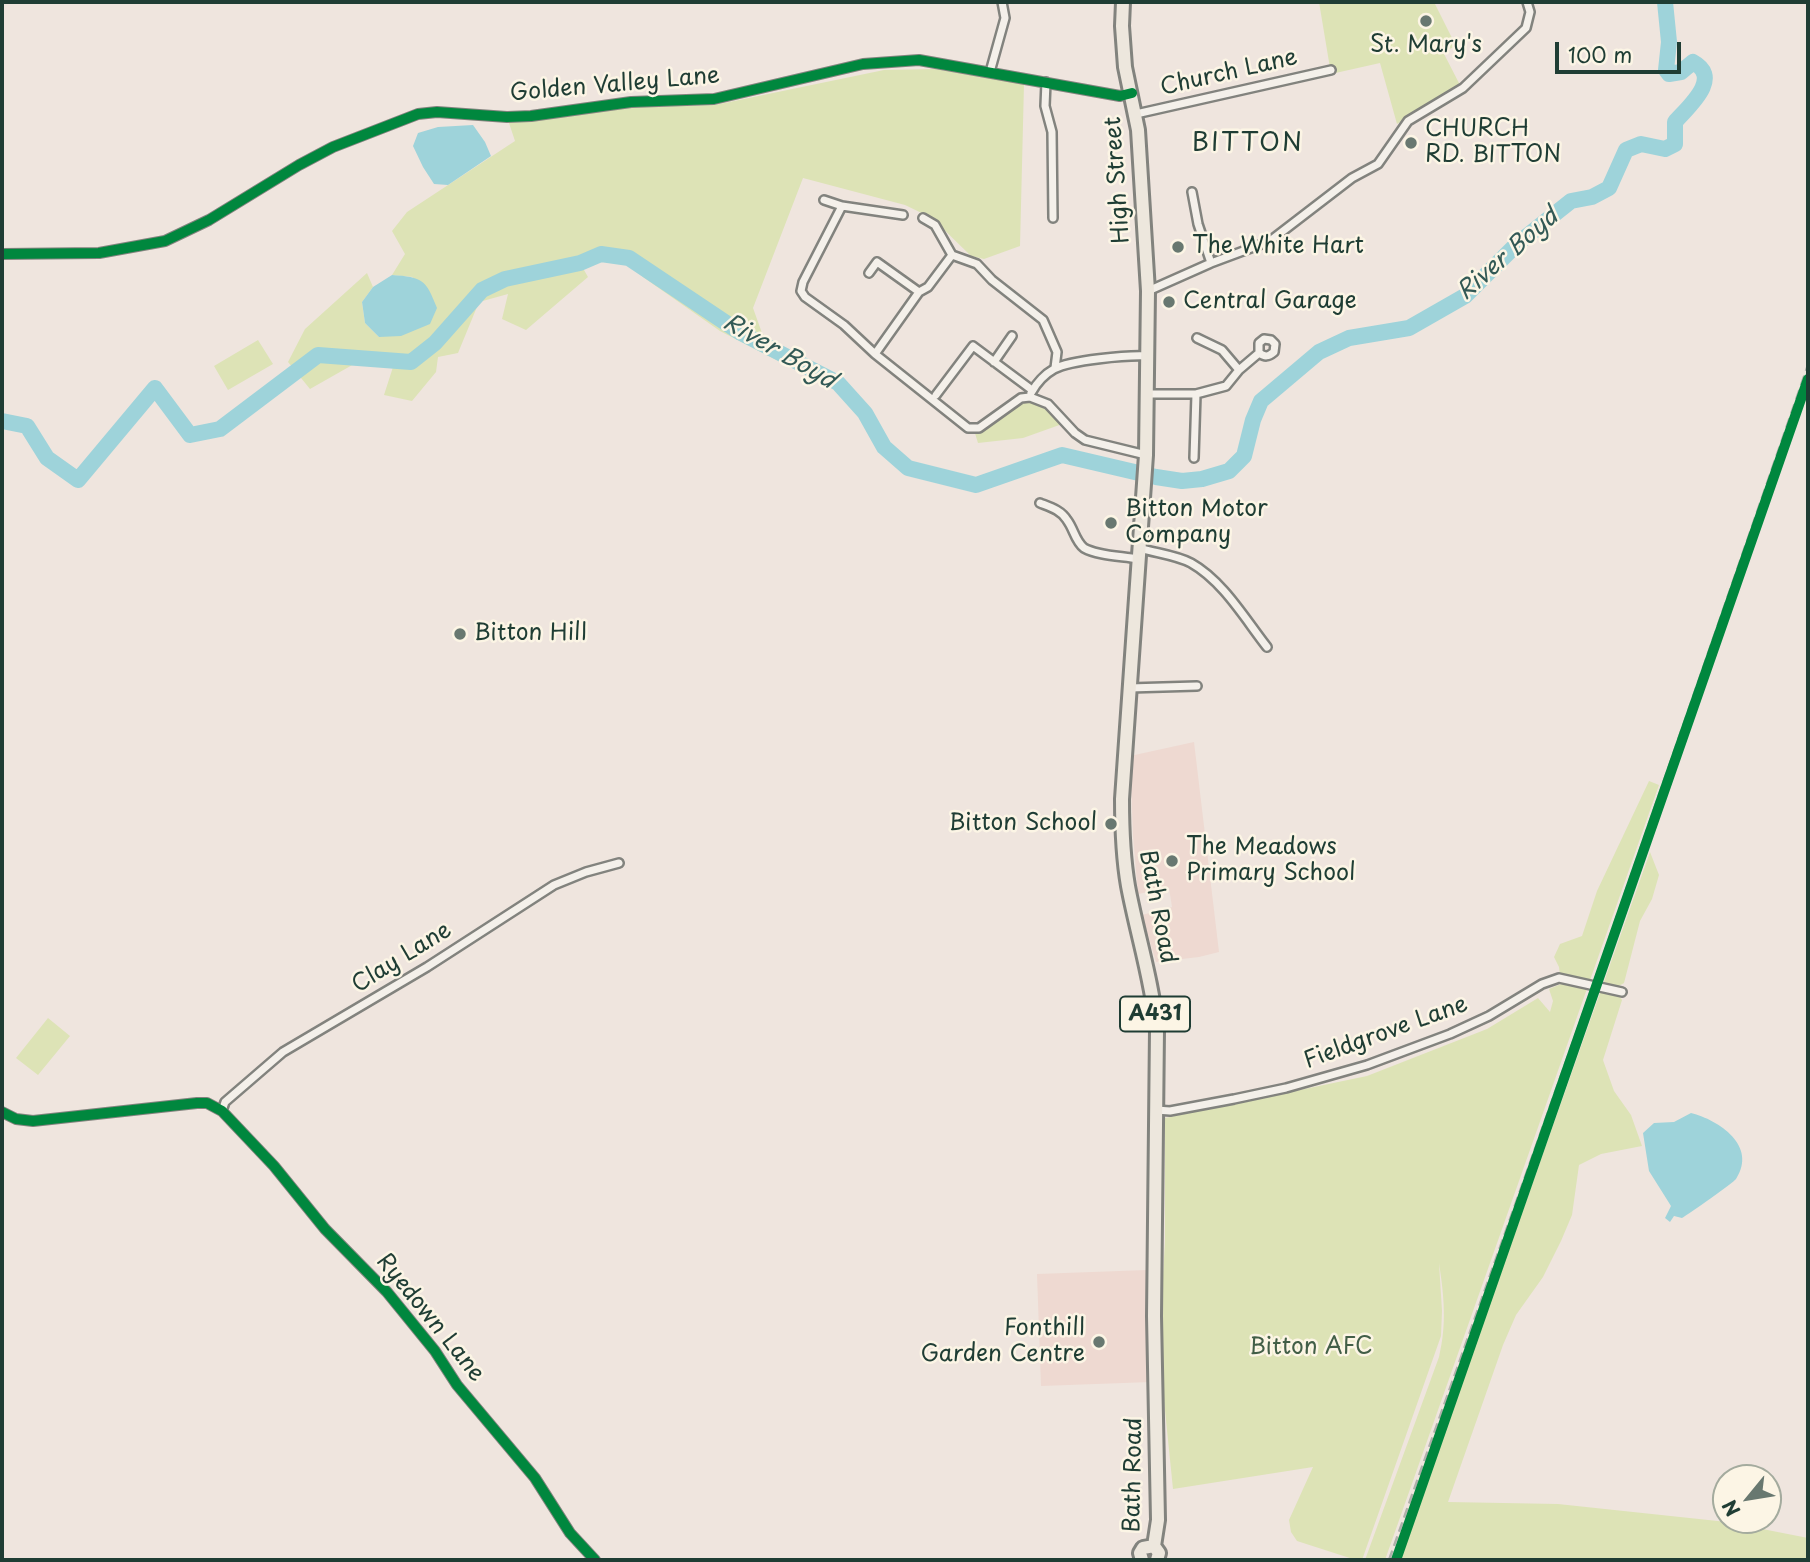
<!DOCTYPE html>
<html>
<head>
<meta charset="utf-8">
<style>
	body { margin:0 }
	#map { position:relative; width:1810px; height:1562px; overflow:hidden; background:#efe5de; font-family:"Playpen Sans",sans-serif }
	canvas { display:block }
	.frame { position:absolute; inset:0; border:4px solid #1f3d34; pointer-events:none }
	.north { position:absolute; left:1712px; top:1464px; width:70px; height:70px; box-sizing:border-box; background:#fcf5e5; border:2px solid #a4ab9e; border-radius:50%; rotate:240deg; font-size:19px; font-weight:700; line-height:28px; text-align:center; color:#1f3d34 }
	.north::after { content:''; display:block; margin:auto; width:24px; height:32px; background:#687870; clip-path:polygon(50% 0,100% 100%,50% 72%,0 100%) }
	.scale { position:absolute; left:1555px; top:42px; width:126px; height:32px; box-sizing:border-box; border:4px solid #1f3d34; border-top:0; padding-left:9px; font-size:21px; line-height:24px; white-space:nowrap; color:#1f3d34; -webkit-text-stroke:5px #fcf5e5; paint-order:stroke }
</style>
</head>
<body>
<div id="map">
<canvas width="1810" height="1562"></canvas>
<div class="frame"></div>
<div class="north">N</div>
<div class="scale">100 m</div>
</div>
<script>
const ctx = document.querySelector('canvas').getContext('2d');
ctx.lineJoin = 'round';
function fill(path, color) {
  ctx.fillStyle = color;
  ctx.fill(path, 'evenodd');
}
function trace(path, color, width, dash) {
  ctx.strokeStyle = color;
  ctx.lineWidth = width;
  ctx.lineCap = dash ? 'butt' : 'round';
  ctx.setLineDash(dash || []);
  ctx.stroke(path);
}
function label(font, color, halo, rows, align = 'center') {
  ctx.font = font + ' "Playpen Sans",sans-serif';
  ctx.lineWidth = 5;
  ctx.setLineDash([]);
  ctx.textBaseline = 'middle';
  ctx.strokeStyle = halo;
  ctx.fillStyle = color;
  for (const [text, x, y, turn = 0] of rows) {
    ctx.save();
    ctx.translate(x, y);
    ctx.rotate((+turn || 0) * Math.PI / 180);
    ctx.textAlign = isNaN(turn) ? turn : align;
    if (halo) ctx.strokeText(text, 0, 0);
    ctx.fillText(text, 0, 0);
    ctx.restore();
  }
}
const built = new Path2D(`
	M1194 742 1219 952 1199 957 1156 962 1142 915 1172 907 1169 888 1138 894 1133 835 1130 756Z
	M1147 1270 1151 1382 1041 1386 1037 1274Z`);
const green = new Path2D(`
	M1319 2H1434L1456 46 1443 52 1460 85 1397 124 1380 63 1331 74Z
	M935 69 1024 84 1020 246 984 259 971 256 932 218 905 205 803 178 753 308 762 333 789 359 786 365 720 331 643 277 629 258 601 254 580 263 588 277 526 330 502 319 508 294 479 302 458 353 438 357 436 372 412 401 384 395 393 367 354 364 310 389 288 362 305 329 367 273 373 287 362 302 365 323 379 337 413 277 392 275 405 254 392 231 407 212 515 141 508 120 630 107 715 105 884 70Z
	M258 340 273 364 228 390 214 366Z
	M1026 391 1037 393 1065 423 1023 438 978 443 974 430Z
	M1649 781 1659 785 1385 1560H1365L1439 1357C1447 1324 1444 1296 1439 1263L1442 1311 1441 1336 1362 1560H1356L1297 1541 1291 1532 1289 1520 1313 1467 1173 1489 1161 1371 1160 1325 1165 1242V1118L1367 1076 1487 1029 1538 998 1550 1012 1553 1001 1549 989 1561 984 1559 967 1554 957 1560 944 1582 936 1597 891Z
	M1650 852 1659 875 1652 899 1640 921 1624 983 1617 987 1615 990 1622 1000 1603 1060 1614 1091 1631 1115 1642 1146 1601 1154 1579 1165 1572 1215 1561 1241 1543 1277 1516 1315 1503 1345 1448 1502 1558 1504 1727 1522 1808 1538V1560H1399Z
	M48 1018 70 1036 38 1075 16 1058Z`);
const water = new Path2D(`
	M473 125 485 142 491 156 448 185 434 184 423 167 413 146 418 133 438 127Z
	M392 275C423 277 426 280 437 308L430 324 401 336 379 337 365 323 362 302 373 287Z
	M1691 1113C1719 1120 1758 1146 1736 1179 1733 1183 1689 1214 1682 1218L1674 1216 1670 1222 1665 1218 1671 1206 1649 1171 1643 1133 1654 1123 1674 1122Z`);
const river = new Path2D(`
	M2 421 27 426 47 458 78 480 155 388 190 435 220 429 318 355 411 362 435 343 482 290 505 279 580 263 601 254 629 258 741 333 838 383 865 413 884 447 908 468 976 485 1062 455 1156 477 1182 481 1202 479 1229 471 1244 456 1253 420 1261 401 1319 352 1349 338 1409 328 1465 296 1517 244 1571 201 1592 197 1609 188 1626 150 1641 144 1665 149 1675 144V122C1688 107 1723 78 1693 62L1681 72 1669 74 1666 70 1669 42 1665 2`);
const street = new Path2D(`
	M990 72 1005 18 1002 2
	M1046 82 1045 106 1052 132 1053 218
	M1136 114 1331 70
	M1192 192 1198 224 1211 263
	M824 200 842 206
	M903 215 842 206 803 282 801 291 805 297 844 325 875 354 968 428H979L1021 398 1030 397 1048 404 1075 433 1085 440 1146 455
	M923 218 935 225 952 255
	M2 254 99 253 165 241 209 220 299 165 333 147 418 114 437 112 507 117 531 116 631 102 714 99 863 64 919 60 1120 96 1131 93
	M952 255 977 264 992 280 1043 320 1057 352 1055 368
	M869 273 877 262 919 292
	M1148 291 1211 263 1270 241 1352 178 1378 164 1408 121 1463 88 1526 28 1530 12 1527 2
	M1197 338 1222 350 1239 370
	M875 354 919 292 928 287 952 255
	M994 362 1012 336
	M1031 393C1036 384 1045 374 1054 369 1071 360 1127 355 1147 356
	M1147 394H1196L1226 386 1239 370 1259 353V343L1264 339 1271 340 1275 344 1274 352C1268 357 1265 357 1259 353
	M936 395 973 346 1032 390
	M1194 458 1196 394
	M1040 503C1050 507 1061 510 1067 520 1074 529 1075 541 1084 548 1098 556 1122 556 1138 559
	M1139 548C1155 553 1176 555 1191 563 1223 581 1245 619 1267 647
	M1129 688 1197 686
	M1156 1110 1170 1111 1234 1099 1286 1088 1367 1065 1450 1034 1489 1016 1542 984 1559 978 1622 992
	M222 1111 225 1102 283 1052 427 967 554 885 586 872 619 863
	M2 1112 16 1119 33 1121 197 1103H207L222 1111 274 1166 325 1229 387 1292 435 1351 457 1385 535 1478 570 1533 595 1560`);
const primary = new Path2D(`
	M1123 2 1122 26 1125 67 1138 130 1148 291 1146 455 1122 799C1122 828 1123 857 1128 886 1137 934 1152 980 1157 1030L1154 1316 1158 1520 1154 1546
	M1154 1546 1159 1553 1157 1560
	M1142 1560 1140 1553 1143 1548 1154 1546`);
const rail = new Path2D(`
	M1389 1560 1591 991 1808 365`);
const cycleway = new Path2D(`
	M2 254 99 253 165 241 209 220 299 165 333 147 418 114 437 112 507 117 531 116 631 102 714 99 863 64 919 60 1120 96 1132 93
	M2 1112 16 1119 33 1121 197 1103H207L222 1111 274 1166 325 1229 387 1292 435 1351 457 1385 535 1478 570 1533 595 1560
	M1396 1560 1808 379`);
const markers = [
	[1426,21,7,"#687870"],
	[1411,143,7,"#687870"],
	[1178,247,7,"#687870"],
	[1169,302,7,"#687870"],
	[1111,523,7,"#687870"],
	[460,634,7,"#687870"],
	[1111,824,7,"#687870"],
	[1172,861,7,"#687870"],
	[1099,1342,7,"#687870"]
];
const shields = [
	[1155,1014,70]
];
const shieldNames = [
	["A431",1155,1014]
];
const poiNames = [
	["St. Mary's",1426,46,"center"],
	["CHURCH",1425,130],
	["RD. BITTON",1425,156],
	["The White Hart",1192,247],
	["Central Garage",1183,302],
	["Bitton Motor",1125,510],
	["Company",1125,536],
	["Bitton Hill",474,634],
	["Bitton School",1097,824,"right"],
	["The Meadows",1186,848],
	["Primary School",1186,874],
	["Fonthill",1085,1329,"right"],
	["Garden Centre",1085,1355,"right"]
];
const streetNames = [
	["Church Lane",1229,73,-13],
	["Golden Valley Lane",615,85,-5],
	["High Street",1118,180,-94],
	["Bath Road",1157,907,79],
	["Clay Lane",402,958,-32],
	["Fieldgrove Lane",1386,1033,-20],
	["Ryedown Lane",430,1318,51],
	["Bath Road",1134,1475,-89]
];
const parkNames = [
	["Bitton AFC",1311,1348]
];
const waterNames = [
	["River Boyd",1508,255,-41],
	["River Boyd",779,352,30]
];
const quarterNames = [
	["BITTON",1248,144]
];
fill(built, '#eed9d1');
fill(green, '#dde3b6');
fill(water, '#9ed3da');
trace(river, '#9ed3da', 16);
trace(street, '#82837e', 12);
trace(primary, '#82837e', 18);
trace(street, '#f4f0ea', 7);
trace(primary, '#ede7dd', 12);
trace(rail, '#afb0ab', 2.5, [10, 5]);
trace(cycleway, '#00873e', 10);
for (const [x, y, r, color] of markers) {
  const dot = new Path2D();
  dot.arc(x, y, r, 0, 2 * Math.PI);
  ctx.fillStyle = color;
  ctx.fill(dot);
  trace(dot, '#fcf5e5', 2.5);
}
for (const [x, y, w] of shields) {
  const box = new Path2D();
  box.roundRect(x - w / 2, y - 17.5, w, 35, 5);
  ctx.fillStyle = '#fcf5e5';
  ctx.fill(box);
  trace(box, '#1f3d34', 2);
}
label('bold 21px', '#1f3d34', null, shieldNames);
label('23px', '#1f3d34', '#fcf5e5', poiNames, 'left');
label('23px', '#1f3d34', '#fcf5e5', streetNames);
label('23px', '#425e47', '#fcf5e5', parkNames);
label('italic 24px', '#325955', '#fcf5e5', waterNames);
ctx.letterSpacing = '2px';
label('26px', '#1f3d34', '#fcf5e5', quarterNames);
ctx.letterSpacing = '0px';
</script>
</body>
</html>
